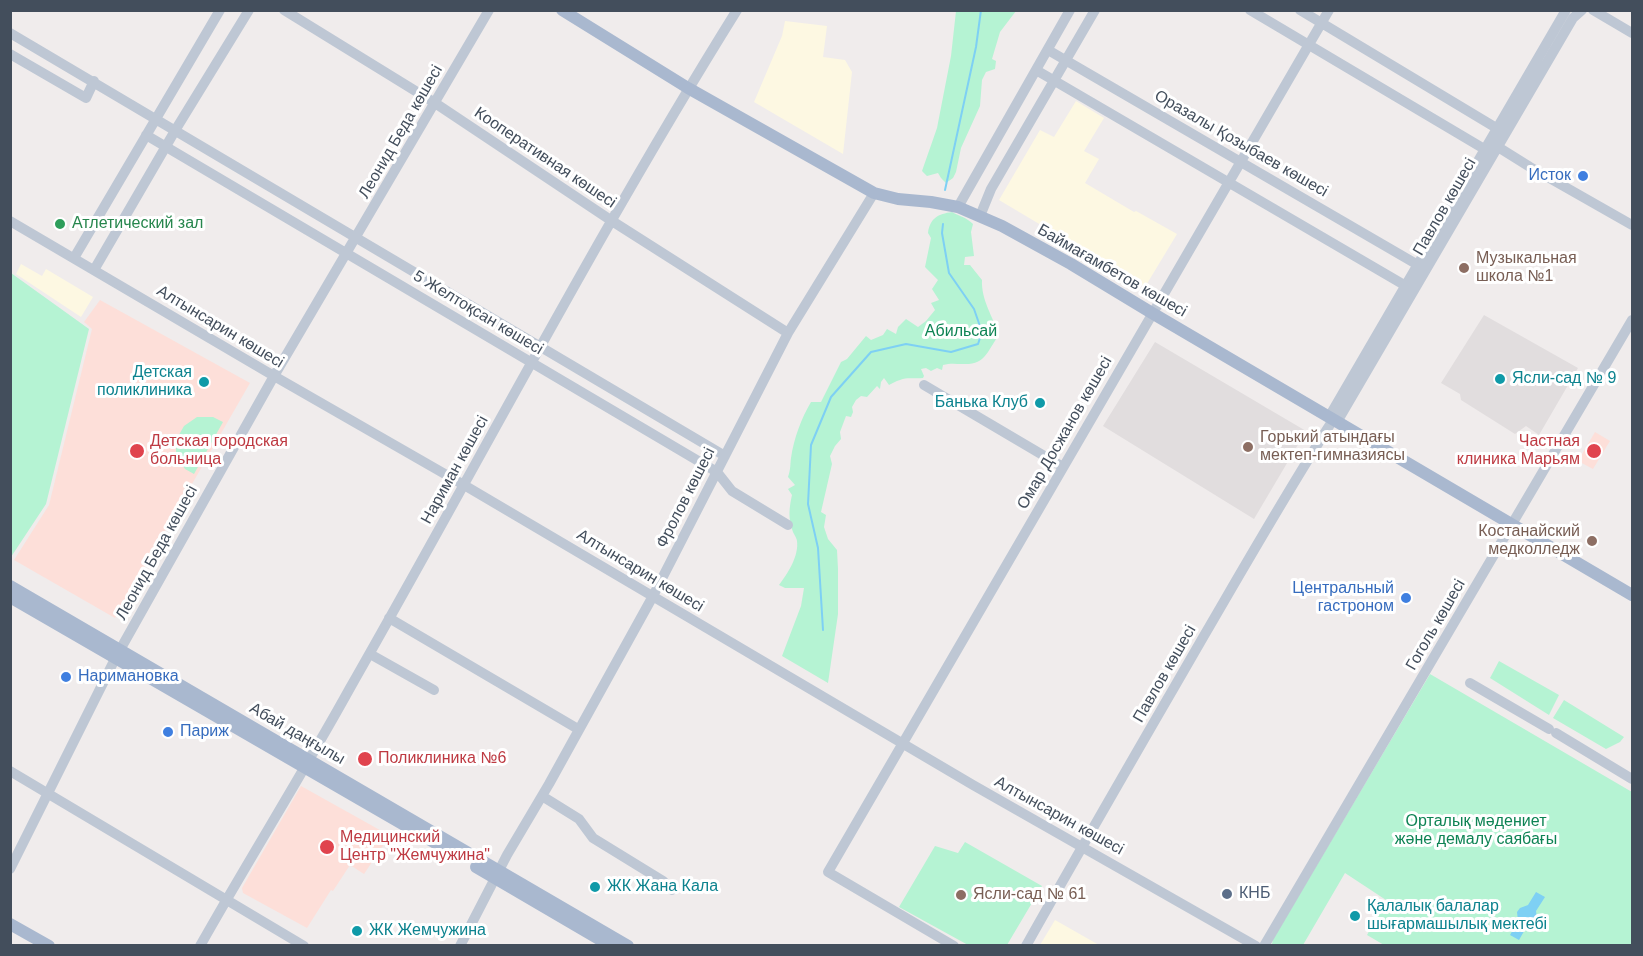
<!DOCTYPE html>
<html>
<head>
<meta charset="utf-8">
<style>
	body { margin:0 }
	#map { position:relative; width:1643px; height:956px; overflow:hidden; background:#f0ecec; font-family:Helvetica,sans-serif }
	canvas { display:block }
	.frame { position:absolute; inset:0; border:12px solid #434e5c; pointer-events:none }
</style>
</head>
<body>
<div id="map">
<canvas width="1643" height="956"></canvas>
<div class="frame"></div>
</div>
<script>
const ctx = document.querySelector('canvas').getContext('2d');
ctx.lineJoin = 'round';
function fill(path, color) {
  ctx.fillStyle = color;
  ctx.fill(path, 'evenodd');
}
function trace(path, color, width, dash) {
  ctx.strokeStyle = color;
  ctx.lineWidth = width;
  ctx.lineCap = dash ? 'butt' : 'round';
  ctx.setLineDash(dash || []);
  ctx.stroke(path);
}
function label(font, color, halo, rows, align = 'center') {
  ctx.font = font + ' Helvetica,sans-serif';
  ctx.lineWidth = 6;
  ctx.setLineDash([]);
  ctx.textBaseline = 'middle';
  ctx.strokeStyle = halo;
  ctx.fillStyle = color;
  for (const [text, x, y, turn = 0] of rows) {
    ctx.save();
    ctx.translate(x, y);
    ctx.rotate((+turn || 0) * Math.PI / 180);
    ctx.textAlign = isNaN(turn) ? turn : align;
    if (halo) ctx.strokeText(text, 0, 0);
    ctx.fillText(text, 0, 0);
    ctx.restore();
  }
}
const commercial = new Path2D(`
	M785 21 827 26 823 57 845 60 852 72 843 154 754 102 782 36Z
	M1076 101 1104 118 1084 151 1099 159 1085 183 1134 212 1136 211 1177 234 1145 287 999 200 1040 130 1054 137Z
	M21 264 42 276 46 269 93 297 81 317 16 274Z
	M1055 920 1099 945H1040Z`);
const education = new Path2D(`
	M1484 315 1578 368 1539 435 1526 426 1515 434 1461 400 1460 394 1441 383Z
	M1155 342 1306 431 1254 519 1103 426Z`);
const medical = new Path2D(`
	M100 300 250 383 115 618 14 560 49 505 92 329 84 322Z
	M1595 432 1610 441 1593 469 1578 461Z
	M301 786 387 834 388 838 364 874 350 865 333 891 331 890 307 928 243 893 242 888Z`);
const green = new Path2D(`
	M956 11H1016L1000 32 992 59 996 61 995 69 986 72 982 80 980 106 961 148 956 172 953 178 946 183 941 178 938 173 927 176 922 171 937 128 951 56Z
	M952 212C961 217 966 217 973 224L971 232 974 256 965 257 964 265H970L982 280C981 300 993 317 999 335 987 351 986 365 963 364 956 364 950 363 943 365L942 370 937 368 931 371 926 368 921 369 924 376 923 378C906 379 906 376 889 385L884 378 881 382 880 389 877 386 867 397 861 396 856 400 852 407 853 412 851 417 846 416 840 432 841 439 835 446 830 456 832 464 821 512 826 515 824 527 828 539 837 550 838 569V614L828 683 782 656 801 606 804 588H785L779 585C788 573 799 556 797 541 797 539 794 534 793 532 788 519 789 508 792 495L788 489 795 485 788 477C791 468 790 465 791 458 794 438 801 419 811 402H821L841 362 847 359 866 336 871 340 883 335 887 329 896 334 898 327 906 319 918 327 926 321 935 310 931 303 939 300 932 289 938 280 925 267 931 238 928 233C930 218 938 214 952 212Z
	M11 273 89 329 46 504 11 557Z
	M197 417H213L223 422 194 474 185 469 176 456V440L184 426Z
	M1499 661 1559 695 1549 715 1490 678Z
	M1430 674 1632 792V945H1384L1367 935 1386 900 1345 873 1303 945 1272 944 1273 939Z
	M1564 700 1624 737 1620 742 1606 749 1553 718Z
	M965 842 1042 886 1007 945H968L899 907 935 846 958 853Z`);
const water = new Path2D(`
	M1536 892 1545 897 1536 911 1537 919 1534 923 1527 926 1519 940 1510 935 1518 921 1517 912 1520 908 1528 905Z`);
const stream = new Path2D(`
	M945 190 976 47 981 10
	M823 630 818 548 808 504 811 445 831 397 871 352 906 344 951 352 978 344 982 332 974 309 949 273 942 233 943 224`);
const minor = new Path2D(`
	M284 10 435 103 612 221 788 333
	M1250 10 1486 150 1498 147 1530 167 1632 225
	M1300 10 1498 129V134
	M1593 10 1632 33
	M10 33 725 456
	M1048 50 1418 265
	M10 54 86 98 94 81
	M1036 70 1406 286
	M146 135 717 472 732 491 788 525
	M958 207 1070 10
	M980 216 991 189 1095 10
	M10 221 274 376 464 485 973 785 1256 946
	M74 258 220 10
	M94 270 176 129 249 10
	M924 385 1063 467
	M1329 417 1566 10
	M1337 422 1573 18 1582 10
	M389 618 578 729
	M370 654 434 690
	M1470 683 1549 729
	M1556 733 1632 779
	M10 771 304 946
	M542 796 579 819 593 838 663 881 672 890
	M10 869 116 657 274 376 489 10
	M200 946C249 859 302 775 350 688 479 462 599 231 737 10
	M460 946 507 855 549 784 653 596 788 333 874 193
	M954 946 828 872 1329 10
	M1026 946C1085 841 1145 738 1205 634 1247 562 1288 490 1333 420
	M1264 946 1632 320`);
const major = new Path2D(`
	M562 10 688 88 874 193 898 199 931 202 958 207 1002 226 1071 264 1152 313 1632 595
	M10 586 628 946
	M10 597 451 852
	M476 867 611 946
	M10 924 49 946`);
const markers = [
	[1583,176,6,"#3f7fe0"],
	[60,224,6,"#2e9e5b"],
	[1464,268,6,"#8d6e63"],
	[1500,379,6,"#0f9aa8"],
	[204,382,6,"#0f9aa8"],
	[1040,403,6,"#0f9aa8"],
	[1248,447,6,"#8d6e63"],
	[137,451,8,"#e0444e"],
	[1594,451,8,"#e0444e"],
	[1592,541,6,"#8d6e63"],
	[1406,598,6,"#3f7fe0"],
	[66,677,6,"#3f7fe0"],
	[168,732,6,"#3f7fe0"],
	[365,759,8,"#e0444e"],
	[327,847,8,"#e0444e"],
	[595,887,6,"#0f9aa8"],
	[1227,894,6,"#5c6f8a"],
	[961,895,6,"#8d6e63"],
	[1355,916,6,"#0f9aa8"],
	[357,931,6,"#0f9aa8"]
];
const streetNames = [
	["Леонид Беда көшесі",401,132,-60],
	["Оразалы Қозыбаев көшесі",1241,144,30],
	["Кооперативная көшесі",545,158,34],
	["Павлов көшесі",1445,207,-60],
	["Баймағамбетов көшесі",1112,271,30],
	["5 Желтоқсан көшесі",478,313,31],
	["Алтынсарин көшесі",220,327,31],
	["Омар Досжанов көшесі",1065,433,-60],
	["Нариман көшесі",455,470,-61],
	["Фролов көшесі",686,498,-63],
	["Леонид Беда көшесі",157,553,-61],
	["Алтынсарин көшесі",640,571,31],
	["Гоголь көшесі",1436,625,-60],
	["Павлов көшесі",1165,674,-60],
	["Абай даңғылы",297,734,30],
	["Алтынсарин көшесі",1059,816,29]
];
const shopNames = [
	["Исток",1571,176],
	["Центральный",1394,589],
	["гастроном",1394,607],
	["Наримановка",78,677,"left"],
	["Париж",180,732,"left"]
];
const leisureNames = [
	["Атлетический зал",72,224]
];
const educationNames = [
	["Музыкальная",1476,259],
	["школа №1",1476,277],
	["Горький атындағы",1260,438],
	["мектеп-гимназиясы",1260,456],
	["Костанайский",1580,532,"right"],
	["медколледж",1580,550,"right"],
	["Ясли-сад № 61",973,895]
];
const parkNames = [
	["Абильсай",961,332],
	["Орталық мәдениет",1476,822],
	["және демалу саябағы",1476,840]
];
const cultureNames = [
	["Детская",192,373,"right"],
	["поликлиника",192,391,"right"],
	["Ясли-сад № 9",1512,379],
	["Банька Клуб",1028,403,"right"],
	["ЖК Жана Кала",607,887],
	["Қалалық балалар",1367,907],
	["шығармашылық мектебі",1367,925],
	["ЖК Жемчужина",369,931]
];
const healthNames = [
	["Детская городская",150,442],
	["больница",150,460],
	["Частная",1580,442,"right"],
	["клиника Марьям",1580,460,"right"],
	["Поликлиника №6",378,759],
	["Медицинский",340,838],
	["Центр \"Жемчужина\"",340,856]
];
const serviceNames = [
	["КНБ",1239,894]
];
fill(commercial, '#fdf8e2');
fill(education, '#e1ddde');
fill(medical, '#fddfd9');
fill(green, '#b5f3d3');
fill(water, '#7ed0f4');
trace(stream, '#7ed0f4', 2);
trace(minor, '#bec7d4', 10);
trace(major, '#a9b8cf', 12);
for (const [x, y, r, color] of markers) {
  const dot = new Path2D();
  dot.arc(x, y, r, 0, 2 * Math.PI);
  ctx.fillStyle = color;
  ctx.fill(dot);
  trace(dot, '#fff', 2);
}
label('16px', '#434e5c', '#fff', streetNames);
label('16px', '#366cbe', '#fff', shopNames, 'right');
label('16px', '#27864d', '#fff', leisureNames, 'left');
label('16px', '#785e54', '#fff', educationNames, 'left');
label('16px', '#0e8354', '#fff', parkNames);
label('16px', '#0d838f', '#fff', cultureNames, 'left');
label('16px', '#be3a42', '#fff', healthNames, 'left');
label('16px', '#4e5e75', '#fff', serviceNames, 'left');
</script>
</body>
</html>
